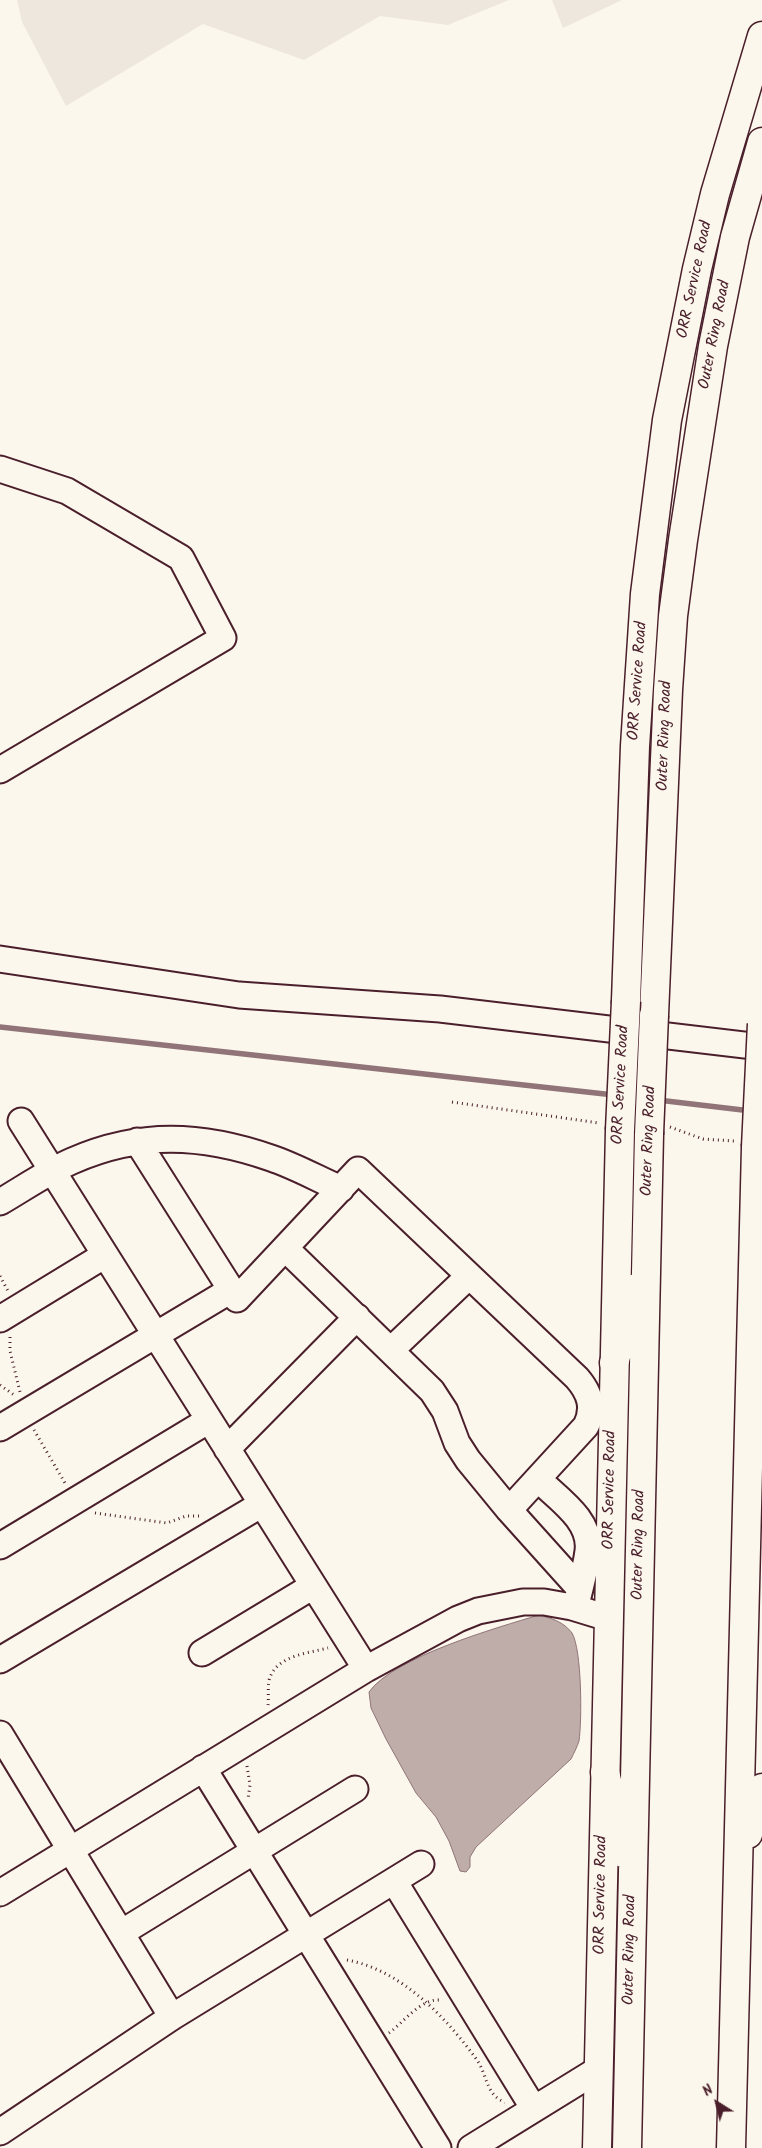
<!DOCTYPE html>
<html>
<head>
<meta charset="utf-8">
<style>
	body { margin:0 }
	#map { position:relative; width:762px; height:2148px; overflow:hidden; background:#fbf7ec; font-family:Kalam,sans-serif }
	canvas { display:block }
	.north { position:absolute; left:692px; top:2078px; width:50px; height:50px; -webkit-text-stroke:4px #fbf7ec; paint-order:stroke; rotate:324deg; font-size:14px; font-weight:700; line-height:20px; text-align:center; color:#4a1f2b }
	.north::after { content:''; display:block; margin:auto; width:18px; height:22px; background:#4a1f2b; clip-path:polygon(50% 0,100% 100%,50% 72%,0 100%) }
</style>
</head>
<body>
<div id="map">
<canvas width="762" height="2148"></canvas>
<div class="north">N</div>
</div>
<script>
const ctx = document.querySelector('canvas').getContext('2d');
ctx.lineJoin = 'round';
function fill(path, color) {
  ctx.fillStyle = color;
  ctx.fill(path, 'evenodd');
}
function trace(path, color, width, dash) {
  ctx.strokeStyle = color;
  ctx.lineWidth = width;
  ctx.lineCap = dash ? 'butt' : 'round';
  ctx.setLineDash(dash || []);
  ctx.stroke(path);
}
function label(font, color, halo, rows, align = 'center') {
  ctx.font = font + ' Kalam,sans-serif';
  ctx.lineWidth = 4;
  ctx.setLineDash([]);
  ctx.textBaseline = 'middle';
  ctx.strokeStyle = halo;
  ctx.fillStyle = color;
  for (const [text, x, y, turn = 0] of rows) {
    ctx.save();
    ctx.translate(x, y);
    ctx.rotate((+turn || 0) * Math.PI / 180);
    ctx.textAlign = isNaN(turn) ? turn : align;
    if (halo) ctx.strokeText(text, 0, 0);
    ctx.fillText(text, 0, 0);
    ctx.restore();
  }
}
const built = new Path2D(`
	M17 0H509L448 25 380 16 304 60 203 24 66 106 22 22Z
	M552 0H622L563 28Z`);
const water = new Path2D(`
	M539 1615C551 1618 564 1622 572 1633 582 1650 582 1721 579 1741 577 1747 574 1753 571 1759L476 1847 470 1857V1867L466 1872 460 1871 449 1841 436 1817 416 1793 386 1739 371 1708 369 1692C394 1657 496 1628 539 1615Z`);
const stream = new Path2D(`
	M0 1027 614 1095
	M658 1100 751 1111`);
const path = new Path2D(`
	M452 1102 599 1123
	M670 1127 703 1139 734 1141
	M0 1276 8 1291
	M10 1337V1351L20 1392
	M0 1385 14 1395
	M34 1430 65 1483
	M95 1513 167 1523 186 1516H199
	M268 1705C269 1697 267 1685 270 1677 279 1655 309 1653 328 1648
	M247 1766 250 1785 248 1799
	M347 1960C401 1970 445 2016 477 2060 487 2074 486 2096 505 2102
	M389 2033C404 2022 421 1998 441 2000`);
const minor = new Path2D(`
	M0 469 67 491 181 558 223 638 0 770
	M0 959 239 995 440 1009 762 1047
	M21 1121 366 1669
	M137 1141 237 1299 358 1170 577 1378C590 1393 595 1408 586 1426L509 1510
	M0 1202C24 1188 47 1172 72 1161 140 1131 202 1134 271 1158 295 1166 318 1179 341 1189
	M285 1248 432 1391 445 1411 457 1443 468 1460 509 1510 580 1589
	M0 1319 105 1255
	M391 1350 469 1276
	M0 1428 231 1290
	M227 1449 357 1317
	M538 1479C557 1498 592 1520 588 1551 586 1567 581 1584 577 1601
	M0 1546 209 1420
	M202 1653 313 1586
	M0 1660 262 1504
	M0 1734 172 2017
	M203 1768 438 2148
	M394 1881 534 2109
	M0 1893 366 1669 458 1619 478 1611 523 1602H544L572 1607 608 1618
	M121 1933 355 1789
	M0 2132 172 2017 421 1864
	M471 2148 599 2069`);
const major = new Path2D(`
	M626 1001 635 746 645 594 667 420 697 269 715 194 762 36
	M597 2148 620 1130`);
const highway = new Path2D(`
	M654 1015 668 690 673 616 683 540 713 346 735 237 762 142
	M614 1363 636 1288
	M605 1772 623 1853
	M748 1834 762 1788
	M627 2148 649 1134
	M731 2148 756 1147`);
const majorBridge = new Path2D(`
	M620 1130 626 1001`);
const highwayBridge = new Path2D(`
	M649 1134 654 1015
	M756 1147 762 1024`);
const streetNames = [
	["ORR Service Road",696,280,-78],
	["Outer Ring Road",716,335,-79],
	["ORR Service Road",639,681,-86],
	["Outer Ring Road",666,736,-88],
	["ORR Service Road",622,1085,-87],
	["Outer Ring Road",650,1141,-88],
	["ORR Service Road",611,1490,-89],
	["Outer Ring Road",640,1545,-89],
	["ORR Service Road",602,1895,-89],
	["Outer Ring Road",631,1950,-89]
];
fill(built, '#eee7de');
fill(water, '#bfadaa');
trace(water, '#907477', 1);
trace(stream, '#907477', 5.5);
trace(minor, '#4a1f2b', 29);
trace(major, '#4a1f2b', 31);
trace(highway, '#4a1f2b', 31);
trace(path, '#4a1f2b', 3, [1, 4]);
trace(minor, '#fbf7ec', 25);
trace(major, '#fbf7ec', 28);
trace(highway, '#fbf7ec', 28);
trace(majorBridge, '#4a1f2b', 31, []);
trace(highwayBridge, '#4a1f2b', 31, []);
trace(majorBridge, '#fbf7ec', 28);
trace(highwayBridge, '#fbf7ec', 28);
label('16px', '#4a1f2b', '#fbf7ec', streetNames);
</script>
</body>
</html>
